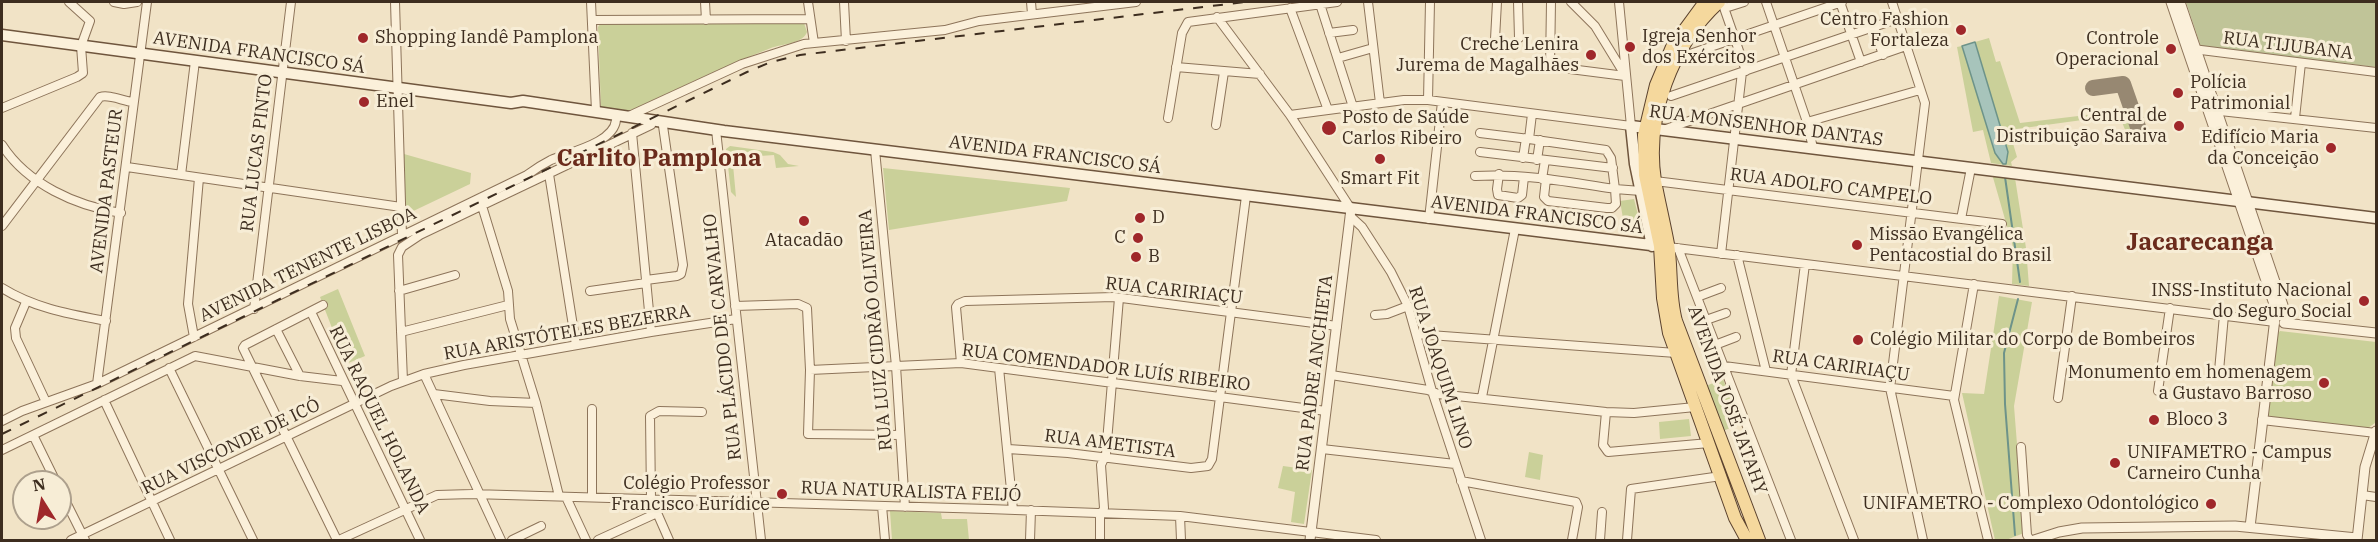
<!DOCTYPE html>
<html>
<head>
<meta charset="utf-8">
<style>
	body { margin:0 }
	#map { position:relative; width:2378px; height:542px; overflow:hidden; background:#f1e3c6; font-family:"IBM Plex Serif",serif }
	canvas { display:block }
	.frame { position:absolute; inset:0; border:3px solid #3d2d1f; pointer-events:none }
	.north { position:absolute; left:12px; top:470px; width:60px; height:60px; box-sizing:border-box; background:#f7edd6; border:2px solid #ada08d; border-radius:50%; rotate:349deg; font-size:16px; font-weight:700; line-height:24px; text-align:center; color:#3d2d1f }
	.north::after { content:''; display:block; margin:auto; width:21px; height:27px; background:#9f272a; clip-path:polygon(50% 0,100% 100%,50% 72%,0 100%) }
</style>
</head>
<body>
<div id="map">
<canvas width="2378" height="542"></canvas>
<div class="frame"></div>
<div class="north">N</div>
</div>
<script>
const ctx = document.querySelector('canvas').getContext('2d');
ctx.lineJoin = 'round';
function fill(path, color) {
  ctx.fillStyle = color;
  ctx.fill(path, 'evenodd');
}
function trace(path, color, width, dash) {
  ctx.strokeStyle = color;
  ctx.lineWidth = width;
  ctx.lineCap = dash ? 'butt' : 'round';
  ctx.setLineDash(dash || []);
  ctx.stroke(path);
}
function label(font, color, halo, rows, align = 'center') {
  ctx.font = font + ' "IBM Plex Serif",serif';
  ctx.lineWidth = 6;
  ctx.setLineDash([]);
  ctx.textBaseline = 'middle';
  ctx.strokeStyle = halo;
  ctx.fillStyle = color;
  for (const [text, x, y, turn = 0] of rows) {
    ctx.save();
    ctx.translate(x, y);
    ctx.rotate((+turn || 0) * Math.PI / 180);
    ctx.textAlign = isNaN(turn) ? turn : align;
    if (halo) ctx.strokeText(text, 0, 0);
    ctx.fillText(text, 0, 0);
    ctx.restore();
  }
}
const green = new Path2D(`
	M601 23H804L807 32C803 44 781 44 771 48 724 66 679 88 634 109L621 112 601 109 598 27Z
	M1989 38 1996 62 2000 61 2020 123 2120 111 2123 113 2126 121 2133 119 2136 128 2126 132 2119 115 2009 130 2017 157 2011 162 2012 166 1991 163 1983 130 1973 132 1957 47 1962 46 1995 153 2003 164 2008 152 1975 42Z
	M730 146 773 152 780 155 788 164 799 166 776 168 774 155 760 156 759 151 732 154 736 197 731 192 726 149Z
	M404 154 471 173 470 184 405 215Z
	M883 168 1070 188 1067 201 889 230Z
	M1992 174 2015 178 2026 248 2029 286 2012 284 2013 247Z
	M1634 199 1642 231 1625 230 1620 201Z
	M338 289 365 356 346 364 320 297Z
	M1999 296 2032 302 2014 406 2024 533 2006 540H1995L1962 393 1984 394Z
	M2280 331 2376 342 2375 423 2368 428 2270 418 2268 415 2277 334Z
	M1723 379 1740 424 1723 431 1706 386Z
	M1689 419 1691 436 1660 439 1659 422Z
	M1529 452 1543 455 1540 480 1525 477Z
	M1283 466 1312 470 1304 524 1291 522 1295 492 1278 488Z
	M890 511 941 513 942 519H967L969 540H892Z`);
const cemetery = new Path2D(`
	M2186 2H2376V67L2201 47Z`);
const water = new Path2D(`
	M1975 42 2008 152 2006 164H2003L1995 153 1962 46Z`);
const stream = new Path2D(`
	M2005 177 2020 282
	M2015 535 2005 404 2004 353 2018 299`);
const taxiway = new Path2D(`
	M2093 88 2123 84 2138 127`);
const minor = new Path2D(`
	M114 2 124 4 137 2
	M395 2 402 236
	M591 2 596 111
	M705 2 706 20
	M808 2 814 43
	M844 2 846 41
	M1031 2 1032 14
	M1368 2 1380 103
	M1518 2 1519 38
	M1571 2 1595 26 1625 75
	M1722 2 1746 71
	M1766 2 1807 122 1813 148
	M1840 2 1861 62
	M1892 2 1925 103 1890 388 1923 540
	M1320 4 1353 107
	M1290 8 1328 110
	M1725 8 1744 2
	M1217 17 1290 115 1351 209
	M592 20 809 19
	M1874 27 1883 55
	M1329 33 1353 30
	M1495 39 1497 2
	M2193 49 2376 72
	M1687 55 1842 2
	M1338 58 1373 48
	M1176 67 1260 74
	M1550 67 1551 2
	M1570 69 1625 76
	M1671 96 1897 19
	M1428 100 1430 2
	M2 108 77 77 83 73 81 46 90 21 69 2
	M2211 110 2376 128
	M1532 114 1529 139 1606 150 1611 158 1615 189 1641 191
	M1290 115 1404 100H1428L1631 126 1619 2
	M629 116 742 64 804 44 945 30 979 21 1136 2
	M1168 118 1182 33 1188 22 1337 2
	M2295 118 2301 63
	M1807 122 1920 90
	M1216 125 1224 72
	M1666 129 1906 46
	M716 130 761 540
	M632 133 651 332
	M1480 133 1529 139
	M2 145C27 184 76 206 121 213
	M875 150 896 366 905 507
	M1480 152 1613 168
	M1523 158 1526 138
	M1537 160 1540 140
	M127 167 401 207
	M549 174 576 345
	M1499 174 1497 189 1498 195 1518 198 1522 195 1524 177
	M181 175 195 61
	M1475 176C1522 173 1569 182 1615 189L1616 204 1612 208H1607L1548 201 1544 197 1546 179
	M1542 179 1545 160
	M1655 181 2002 224
	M482 206 508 291 510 319 536 403 559 496
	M1350 216 1362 227 1391 272 1408 306 1432 391 1481 540
	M1429 219 1442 102
	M1961 219 1971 168
	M2 226 100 97C109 94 123 101 133 102
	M1668 247 2275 322
	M1678 248 1791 540
	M1721 254 1742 72
	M1737 255 1766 371
	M1805 264 1791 375 1854 540
	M646 280 677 276 681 274 683 265 663 126
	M1974 284 1954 400 1988 540
	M2 288C34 308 69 314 106 321
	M399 291 455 275
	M590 291 646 283
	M1697 297 1721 288
	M26 302 15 328 16 338 46 402
	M323 305 245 345 243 348 337 540
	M735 306 798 304 807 308 810 370 808 434 900 435
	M254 309 291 2
	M311 312 420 540
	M1375 315 1387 314 1408 306
	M1706 320 1726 313
	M276 329 300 376
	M401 332 508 305
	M1416 334 1676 353
	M194 337 188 304 199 178
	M1715 345 1736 337
	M961 363 956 307 958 304 965 301 1114 297 1337 326
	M1724 366 1954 396
	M169 368 253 540
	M999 368 1013 510
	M810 370 961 363 1326 411
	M2219 371 2224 315
	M424 374 501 540
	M1331 375 1428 390 1438 394 1606 412 1634 413 1695 407
	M403 381 398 255 402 247 420 235 651 125
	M97 384 147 2
	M2158 391 2170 308
	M434 394 490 401 536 403
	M1482 397 1515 229
	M2058 398 2072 296
	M104 400 170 540
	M592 409V497
	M1606 412 1603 445 1608 452 1709 443
	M2262 420 2376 433
	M2 421 22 411 97 384 527 175C535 169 543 164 551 160 569 152 614 143 616 120
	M33 435 56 482
	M2021 447 2027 535 2030 540
	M1008 449 1068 453 1191 468 1208 466 1212 459 1246 196
	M1322 449 1455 464
	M2 450 195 356 300 376 342 381
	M1461 481 1576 502 1578 507 1572 540
	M60 490 85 540
	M2362 495 2376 497
	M566 497 586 540
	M882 506 885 540
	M1180 516 1181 540
	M71 540 391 386 424 374 464 365 651 332 736 319
	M339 540 437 495 472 494 988 509 1180 516 1376 540
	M512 540 541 526
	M598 540 657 513
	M669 540 651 499 650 416 659 411 702 412
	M1030 540 1031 510
	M1100 540V517L1104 508 1101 465 1106 454 1119 298
	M1600 540 1602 512
	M1627 540 1631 489 1721 476`);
const tertiary = new Path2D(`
	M2171 2 2276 310 2250 527
	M2180 2 2289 323
	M2284 323 2376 333
	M1310 540 1351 209
	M2034 540 2059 532 2082 528 2235 526 2357 538
	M2357 540 2365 467 2376 431`);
const secondary = new Path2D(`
	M2 35 511 103 523 101 724 131 1667 247
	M1652 246 1635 164 1631 126 2376 218`);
const primary = new Path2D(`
	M1705 2 1672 47 1656 85 1644 135 1645 175 1660 246 1663 298 1669 333 1735 518 1747 540
	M1719 2C1672 45 1645 117 1655 181 1659 202 1664 223 1668 244 1672 269 1669 295 1676 321L1759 540`);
const rail = new Path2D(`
	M2 434 747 72 771 62 800 55 1245 2`);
const markers = [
	[1961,30,6,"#9f272a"],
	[363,38,6,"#9f272a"],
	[1630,47,6,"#9f272a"],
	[2171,49,6,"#9f272a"],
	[1591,55,6,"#9f272a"],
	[2178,93,6,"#9f272a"],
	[364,102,6,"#9f272a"],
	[2179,126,6,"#9f272a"],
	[1329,128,8,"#9f272a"],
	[2331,148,6,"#9f272a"],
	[1380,159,6,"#9f272a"],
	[1140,218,6,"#9f272a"],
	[804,221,6,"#9f272a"],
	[1138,238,6,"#9f272a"],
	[1857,245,6,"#9f272a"],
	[1136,257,6,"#9f272a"],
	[2364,301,6,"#9f272a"],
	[1858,340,6,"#9f272a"],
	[2324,383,6,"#9f272a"],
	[2154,420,6,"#9f272a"],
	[2115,463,6,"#9f272a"],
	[782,494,6,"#9f272a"],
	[2211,504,6,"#9f272a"]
];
const poiNames = [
	["Centro Fashion",1949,20,"right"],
	["Fortaleza",1949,41,"right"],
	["Igreja Senhor",1642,37],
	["dos Exércitos",1642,58],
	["Shopping Iandê Pamplona",375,38],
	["Controle",2159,39,"right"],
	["Operacional",2159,60,"right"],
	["Creche Lenira",1579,45,"right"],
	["Jurema de Magalhães",1579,66,"right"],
	["Polícia",2190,83],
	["Patrimonial",2190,104],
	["Enel",376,102],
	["Central de",2167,116,"right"],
	["Distribuição Saraiva",2167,137,"right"],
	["Posto de Saúde",1342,118],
	["Carlos Ribeiro",1342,139],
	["Edifício Maria",2319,138,"right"],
	["da Conceição",2319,159,"right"],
	["Smart Fit",1380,179,"center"],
	["D",1152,218],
	["Missão Evangélica",1869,235],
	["Pentacostial do Brasil",1869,256],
	["C",1126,238,"right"],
	["Atacadão",804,241,"center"],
	["B",1148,257],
	["INSS-Instituto Nacional",2352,291,"right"],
	["do Seguro Social",2352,312,"right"],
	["Colégio Militar do Corpo de Bombeiros",1870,340],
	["Monumento em homenagem",2312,373,"right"],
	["a Gustavo Barroso",2312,394,"right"],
	["Bloco 3",2166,420],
	["UNIFAMETRO - Campus",2127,453],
	["Carneiro Cunha",2127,474],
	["Colégio Professor",770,484,"right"],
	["Francisco Eurídice",770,505,"right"],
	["UNIFAMETRO - Complexo Odontológico",2199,504,"right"]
];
const streetNames = [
	["RUA TIJUBANA",2288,46,7],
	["AVENIDA FRANCISCO SÁ",259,53,8],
	["RUA MONSENHOR DANTAS",1766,126,7],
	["RUA LUCAS PINTO",257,153,-83],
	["AVENIDA FRANCISCO SÁ",1055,155,7],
	["RUA ADOLFO CAMPELO",1831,187,7],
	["AVENIDA PASTEUR",107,191,-83],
	["AVENIDA FRANCISCO SÁ",1537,215,7],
	["AVENIDA TENENTE LISBOA",308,265,-26],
	["RUA CARIRIAÇU",1174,291,6],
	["RUA LUIZ CIDRÃO OLIVEIRA",876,330,-95],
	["RUA ARISTÓTELES BEZERRA",567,333,-10],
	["RUA PLÁCIDO DE CARVALHO",723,337,-96],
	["RUA CARIRIAÇU",1841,366,8],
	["RUA COMENDADOR LUÍS RIBEIRO",1106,368,7],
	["RUA JOAQUIM LINO",1440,368,72],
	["RUA PADRE ANCHIETA",1315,373,-83],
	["AVENIDA JOSÉ JATAHY",1727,400,70],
	["RUA RAQUEL HOLANDA",379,420,64],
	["RUA AMETISTA",1110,444,7],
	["RUA VISCONDE DE ICÓ",231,447,-26],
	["RUA NATURALISTA FEIJÓ",911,492,2]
];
const districtNames = [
	["Carlito Pamplona",659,159],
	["Jacarecanga",2200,243]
];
fill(green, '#cad099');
fill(cemetery, '#c0c498');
fill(water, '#a7c4bb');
trace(water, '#6d9389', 1.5);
trace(stream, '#6d9389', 2);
trace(taxiway, '#978872', 16);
trace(minor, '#8d745a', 10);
trace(tertiary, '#8d745a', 11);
trace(secondary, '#6f553d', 13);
trace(primary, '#5b422e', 14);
trace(minor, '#fbf0da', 8);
trace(tertiary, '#fbf0da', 9);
trace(secondary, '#fbf0da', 10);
trace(primary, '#f5d89d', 12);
trace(rail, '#3d2d1f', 2, [10, 10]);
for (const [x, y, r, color] of markers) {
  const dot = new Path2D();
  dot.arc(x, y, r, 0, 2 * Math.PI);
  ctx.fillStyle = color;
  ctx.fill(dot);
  trace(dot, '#f7edd6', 2);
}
label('18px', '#3d2d1f', '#f7edd6', poiNames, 'left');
label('18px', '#3d2d1f', '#f7edd6', streetNames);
label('bold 24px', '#6b2b1c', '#f7edd6', districtNames);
</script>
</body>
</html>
